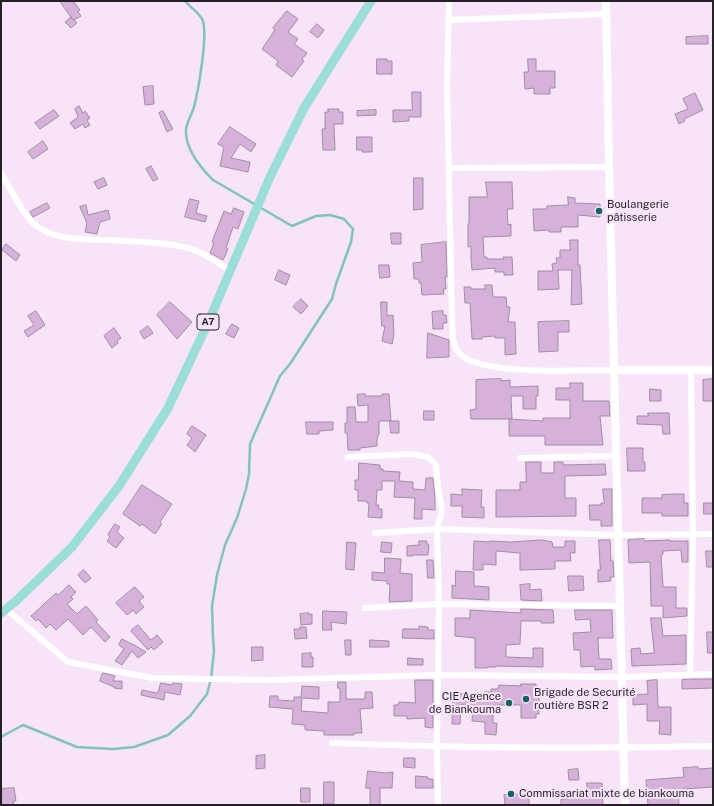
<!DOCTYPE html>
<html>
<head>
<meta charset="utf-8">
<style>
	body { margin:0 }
	#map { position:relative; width:714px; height:806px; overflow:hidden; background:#f7e4f9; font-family:"Public Sans",sans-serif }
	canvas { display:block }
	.frame { position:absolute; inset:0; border:2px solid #261f26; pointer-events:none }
</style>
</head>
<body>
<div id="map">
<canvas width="714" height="806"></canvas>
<div class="frame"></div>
</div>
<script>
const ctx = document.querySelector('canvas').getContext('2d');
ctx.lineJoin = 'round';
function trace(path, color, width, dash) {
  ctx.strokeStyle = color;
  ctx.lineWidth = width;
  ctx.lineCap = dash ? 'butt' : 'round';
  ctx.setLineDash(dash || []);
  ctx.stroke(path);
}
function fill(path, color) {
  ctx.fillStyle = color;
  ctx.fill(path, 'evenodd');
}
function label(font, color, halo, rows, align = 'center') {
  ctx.font = font + ' "Public Sans",sans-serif';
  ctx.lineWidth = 4;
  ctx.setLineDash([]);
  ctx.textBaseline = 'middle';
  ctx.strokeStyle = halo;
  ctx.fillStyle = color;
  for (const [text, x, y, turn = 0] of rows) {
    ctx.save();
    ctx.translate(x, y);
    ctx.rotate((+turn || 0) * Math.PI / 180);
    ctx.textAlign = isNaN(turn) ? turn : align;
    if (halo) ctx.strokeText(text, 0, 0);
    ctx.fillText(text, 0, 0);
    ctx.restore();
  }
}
const stream = new Path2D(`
	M1 737 23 725 77 747 113 749 134 747 168 735 190 716 207 694 211 679 214 651 213 637 212 606 217 575 225 545 237 518 246 489 249 474 250 444 280 376 290 364 332 299 336 284 351 242 353 229 344 219 330 215 316 216 292 226 213 180C201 168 185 149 186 130 186 124 192 114 194 107 198 92 209 31 202 19 198 12 190 7 185 1`);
const building = new Path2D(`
	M60 1H73L80 10 78 12 81 16 74 20 77 23 71 28 65 22 71 17 73 20Z
	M287 11 298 19 288 32 298 39 294 44 307 53 302 59 304 61 292 77 276 65 278 61 262 49 275 30 273 28Z
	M317 24 324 30 318 38 310 32Z
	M708 36V44H686V37Z
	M377 59H387V61H392V74H377Z
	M528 59H536V71H555V88H550V94H534V88L525 89 524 72H528Z
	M153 86 154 104 145 105 143 87Z
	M412 92H421V117H409V121L393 122V110H412Z
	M695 93 703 110 684 119 685 121 679 124 675 114 688 109 683 99Z
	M79 106 83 113 85 111 90 118 87 120 90 125 85 128 83 124 75 129 70 123 78 117 75 109Z
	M328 109H339V112H343V124H334L335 150H323L322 129H325V112H328Z
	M54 110 59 116 40 129 35 123Z
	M376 110V115L357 116V111Z
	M163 111 173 129 167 132 159 113Z
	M230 127 256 144 251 152 240 144 231 158 250 162 248 172 220 166 224 147 218 144Z
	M357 137H372V152H362V150H357Z
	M43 141 48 149 33 159 28 152Z
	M151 166 158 179 153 181 146 169Z
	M104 178 107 185 98 189 94 182Z
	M414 178H423V209L414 210Z
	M486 182H512L513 209H507L508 225 511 224V236L483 237 484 257H487V259H504L503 257H512L513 275H504V272H495V268L472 270 471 259V246L468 247V224L469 223V197H487Z
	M568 197 575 198V203L600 204V217L578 215V227H561V232H549V230L534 231 533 209H547V206L568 205Z
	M190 199 199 201 196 213 207 216 205 222 185 217Z
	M47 203 50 208 33 217 30 212Z
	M86 205 88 215 108 210 110 219 100 222 97 234 85 232 87 223 80 207Z
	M234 208 244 212 238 229 233 227 226 248 228 249 223 260 210 253 214 243 212 242 224 211 231 214Z
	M391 233H401V244H392Z
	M570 240H578V265H580L582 304 571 305 572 270H558L559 289 538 290V271H553L552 264 557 263 556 258H560V250H570Z
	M446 242 447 277H445L446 289H443L444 294 422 295 421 283H419V279H414L413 263 422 262 421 245Z
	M6 244 20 255 16 261 2 250Z
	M379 265H389L390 277 380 278Z
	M279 270 290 275 286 285 275 280Z
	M485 285H492L493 297H506L507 307H510L508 322H515L516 354 505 355V338H495V336L482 337V339H472L470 303H465L464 287H471V289H485Z
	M301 299 308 306 301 314 293 307Z
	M170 302 192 322 177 339 157 315Z
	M381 302H387V316L393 315 394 335 392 344 382 341 385 326H382Z
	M36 311 45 325 28 337 24 331 34 325 28 316Z
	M443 311V315H446L447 323H443V329H433L432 312Z
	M569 321V332H558V351L539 352 538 322Z
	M232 324 239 328 234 338 226 334Z
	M148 326 153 333 144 339 140 332Z
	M114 328 121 338 117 341 118 343 112 348 104 336Z
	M428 333 449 340V357L427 358Z
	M501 379V381L510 380V387L538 386V396H536V409H523V396H511L512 419H471L470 410 476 409V380Z
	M713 379V401H703V380Z
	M570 383H583V401H609L610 416H600L603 445H545V436H509V419L543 421V418H570V400H556V388H570Z
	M650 389 661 390V401H650Z
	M365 394V396H382V394H389L391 421H379V435H378L377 439V446L360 448V450H348L347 433H345V423H347V407H355L356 422H368V405L358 406 357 395Z
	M424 411H434V420H424Z
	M648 413H669L670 434H663L662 425 637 424V416H648Z
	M390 421H399V433H391Z
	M306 422H333V430L319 431V434H307Z
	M192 426 206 435 195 452 187 445 192 438 187 434Z
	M627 448H643V462H645V471H628Z
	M526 462H541V473H554V462H563V465L605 464 606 475 565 476V498H576V516L496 517V490H520V482H526Z
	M359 463 380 465V469H383V471L400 472 399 481 413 482V489L425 490 426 478H433L435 499V510L422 509V519H414L415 498 394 497 395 481H382V490H377L376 505H379L378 509H382V518L368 517 369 503H367V501H358V490H355V480H358Z
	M142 485 172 504 160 522 162 524 155 534 142 524 140 526 123 514Z
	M462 489 482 490 481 507H484V518L462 517V506H451V494L462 495Z
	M603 489H612V526H601V520H590L589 505H601V503H604Z
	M674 494H684V503H688V516H662V513H642V498H662V495Z
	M704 503H713V514H704Z
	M115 524 120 527 117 532 124 538 116 548 107 541 110 537 108 535Z
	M644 539V541L670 540V541H688V562H682L681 550 663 551V554L661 555 663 587H676V608H687V616L663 618V606H651L650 562 629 563 628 540Z
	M542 540 552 542 553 547H565V541H575V553H570L571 561H555V569L520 570V553L496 551V565L483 564V570H473L474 541 490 542V541L511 542Z
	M599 540H610L611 561H613L614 577H610L611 581 598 582V570H600Z
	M419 541H427V544L429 545 428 555H413V556H407V546L419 545Z
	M347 542 356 543 354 570 346 569Z
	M382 542 392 543 391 553 381 552Z
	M706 551H713V567H707Z
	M385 558 401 559 400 573 412 574V601L389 602 390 584H387V581L372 580V572L384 573Z
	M427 560H433L434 578H428Z
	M84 570 91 578 85 583 78 575Z
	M456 571 474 572V586L489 587V600L452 598V585L455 586Z
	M568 576H583L584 590 569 591Z
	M530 584V590L541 589 542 601 521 600 520 585Z
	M69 585 76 592 71 597 73 599 67 604 77 614 86 606 98 620 96 622 110 637 105 642 91 627 83 635 68 619 56 630 50 624 46 628 38 619 36 621 31 616 56 593 58 595Z
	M135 587 144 597 139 601 144 607 136 614 133 610 127 615 116 603Z
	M521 609 553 610 554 623H541V621H521L520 644 506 645V657L533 658V648H543V667L496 666V667H487V668H475V638L455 636V618H470V610L521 613Z
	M575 610H612L613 638H598L599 659H611L612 669 595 670V666L581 667 580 650H574L573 633 591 632 590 619 576 620Z
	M323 611 347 612 346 624 331 622 332 630H323Z
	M309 613V615L312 614V624L301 625 300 614Z
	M651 618H661L663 636 686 635V664L632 666 631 649 640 648 641 654 654 653Z
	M138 625 151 640 157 635 163 642 154 650 151 647 148 650 131 631Z
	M419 626 428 627V630H434V639L402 638 403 629H419Z
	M300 627H306L307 638 295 639 294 629H300Z
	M707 632H713V653H708Z
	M122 639 136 646 146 652 138 658 132 651 122 665 115 661 124 649 119 645Z
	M345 640H351V655H346Z
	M370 640 389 641V647H370Z
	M252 647H263V660L252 661Z
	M311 653V657H313V667H302V654Z
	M408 658 423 659V665H408Z
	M103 673 115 676 113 681H122V689L114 688V687L100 681Z
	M694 679H713V688L682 689V680Z
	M415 680H433V728L425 727V718L407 719V716H394V705H398L399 702 415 703Z
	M657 680 658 707H671V735L659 734 660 721H647V704L633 705V695L648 694 647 681Z
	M338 682H346V699H365V692H372L373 708 360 709 362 733H354V735H324V731L305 730V725L292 724 293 709 269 707 270 696H278V700L294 701V697H301L302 686 319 687V699L302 698 301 711 328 713V702H340V688H338Z
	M161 683 172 685 173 683 182 684 180 695 165 692 164 700 141 695 142 690 156 693 158 692Z
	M521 684H536V695H539V714H536V718H521V705H497V706H493V723H497L496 735 485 734V722L472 721 473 705H461L460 724H452L453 693 483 695 484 692H491V689H498L499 685 521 686Z
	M265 755V768L256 769V756Z
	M404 758H415V768L404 767Z
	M698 767 699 769 713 768V787L683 789V791H678L679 805H648L646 780 684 777 683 768Z
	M578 769 579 780H569L568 770Z
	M368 771 386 773 393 772 392 788H380V805H370V788H366Z
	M416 776 428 777V779H433V788H416Z
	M324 782H334V804H324Z
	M587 783H602L603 805H561V799H566V795H573L574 798H588Z
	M14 788 16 801H13L14 805H1V789Z
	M301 788H310V802H301Z
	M529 794V805H505L504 795Z`);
const street = new Path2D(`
	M449 1 447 86 452 319C453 329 451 343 458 352 479 377 581 370 614 370
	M448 20 606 14
	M449 168 609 167
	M1 173C10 187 22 214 34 224 54 241 83 239 108 240 133 242 159 241 184 247 200 250 216 262 230 270
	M348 457 412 454 428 457 436 465 438 488 442 510 437 529 439 604 437 747 438 805
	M520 458 616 456
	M375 533 437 529 618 535 713 534
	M365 608 439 604 620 606
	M6 609 68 662 153 678 267 680 439 675 622 677 713 674
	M690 674 693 534 691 369
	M332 743C459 748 586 749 713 746`);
const secondary = new Path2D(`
	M606 1 609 167 625 805
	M614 370H713`);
const primary = new Path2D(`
	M1 613 16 601 72 547 119 486 168 408 208 323 270 177 304 108 371 1`);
const markers = [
	[599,211,4,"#16645f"],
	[526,699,4,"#16645f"],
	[509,703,4,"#16645f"],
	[511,794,4,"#16645f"]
];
const shields = [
	[208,322,22]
];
const shieldNames = [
	["A7",208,322]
];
const poiNames = [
	["Boulangerie",607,205],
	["pâtisserie",607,218],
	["Brigade de Securité",534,693],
	["routière BSR 2",534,706],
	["CIE Agence",501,697,"right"],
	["de Biankouma",501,710,"right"],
	["Commissariat mixte de biankouma",519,794]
];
trace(stream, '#80c3bd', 2.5);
fill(building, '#d6b2db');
trace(building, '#9f8ea1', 1);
trace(street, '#fff', 6);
trace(secondary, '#fff', 8);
trace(primary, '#9bddd9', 9);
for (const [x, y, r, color] of markers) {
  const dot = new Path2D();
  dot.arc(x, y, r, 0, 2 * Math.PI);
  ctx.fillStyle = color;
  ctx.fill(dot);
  trace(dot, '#f7e4f9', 1.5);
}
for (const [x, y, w] of shields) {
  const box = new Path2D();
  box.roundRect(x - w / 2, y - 8, w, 16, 3);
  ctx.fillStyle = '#f7e4f9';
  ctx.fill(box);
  trace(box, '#261f26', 1);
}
label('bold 10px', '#261f26', null, shieldNames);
label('11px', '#261f26', '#f7e4f9', poiNames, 'left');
</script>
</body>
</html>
